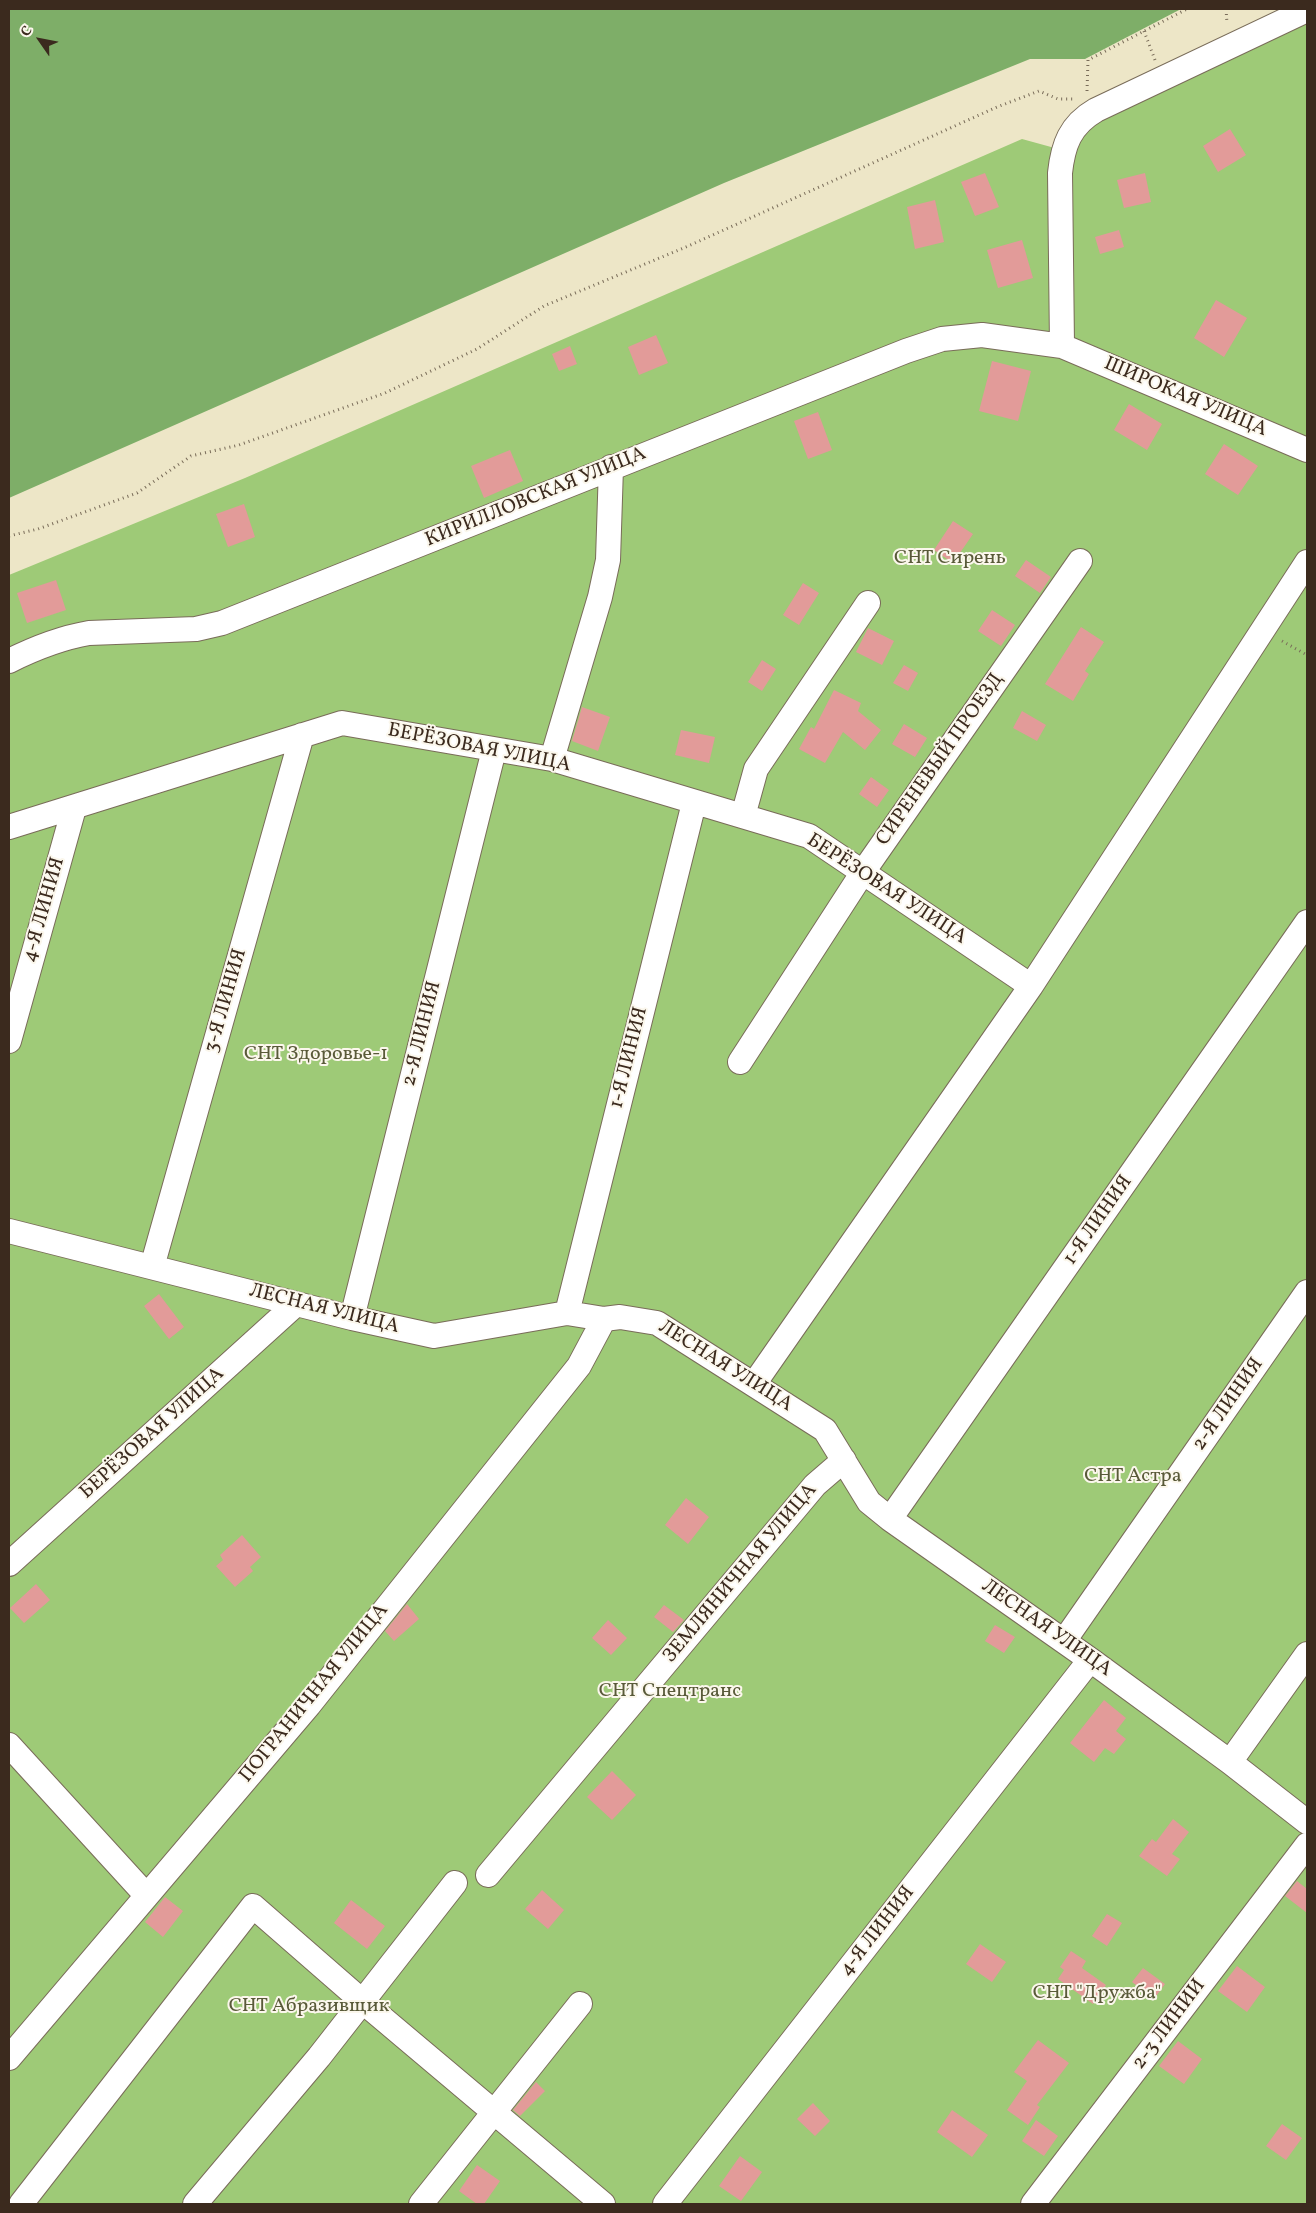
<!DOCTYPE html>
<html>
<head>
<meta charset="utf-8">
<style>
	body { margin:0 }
	#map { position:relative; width:1316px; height:2213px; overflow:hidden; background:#ede6c7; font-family:Vollkorn,serif }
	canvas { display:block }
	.frame { position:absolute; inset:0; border:10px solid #3b2a1e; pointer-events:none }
	.north { position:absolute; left:15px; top:15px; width:50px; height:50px; -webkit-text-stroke:4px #fbf7ec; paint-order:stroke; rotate:303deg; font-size:14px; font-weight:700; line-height:20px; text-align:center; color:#3b2a1e }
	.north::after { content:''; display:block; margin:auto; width:18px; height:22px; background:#3b2a1e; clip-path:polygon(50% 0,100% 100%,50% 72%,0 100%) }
</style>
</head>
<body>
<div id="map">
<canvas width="1316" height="2213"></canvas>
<div class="frame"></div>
<div class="north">С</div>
</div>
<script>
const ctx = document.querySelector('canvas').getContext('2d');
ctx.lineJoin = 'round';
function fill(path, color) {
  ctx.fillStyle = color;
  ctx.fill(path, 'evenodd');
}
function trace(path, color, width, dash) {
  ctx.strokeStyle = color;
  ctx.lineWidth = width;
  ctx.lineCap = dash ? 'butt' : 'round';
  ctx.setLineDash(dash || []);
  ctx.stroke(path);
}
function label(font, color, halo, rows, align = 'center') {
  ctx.font = font + ' Vollkorn,serif';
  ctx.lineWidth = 4;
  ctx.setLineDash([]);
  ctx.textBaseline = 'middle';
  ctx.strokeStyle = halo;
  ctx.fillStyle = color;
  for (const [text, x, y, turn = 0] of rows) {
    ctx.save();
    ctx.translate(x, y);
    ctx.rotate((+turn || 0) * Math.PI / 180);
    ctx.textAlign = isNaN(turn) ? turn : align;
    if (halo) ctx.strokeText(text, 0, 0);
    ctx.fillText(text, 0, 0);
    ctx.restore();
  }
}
const green = new Path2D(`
	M1307 9V2204H9V575L245 478 1022 139 1062 150 1072 132Z`);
const forest = new Path2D(`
	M9 9H1181L1085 59H1030L724 183 9 498Z`);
const building = new Path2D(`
	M1230 129 1246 155 1218 172 1203 146Z
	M985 173 999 207 975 216 961 182Z
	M1145 173 1151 202 1124 208 1117 180Z
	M935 200 944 242 915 249 907 207Z
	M1119 230 1124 247 1100 254 1095 237Z
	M1022 240 1033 278 998 288 987 250Z
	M1216 300 1247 318 1224 357 1194 338Z
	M656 335 668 363 639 375 628 347Z
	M570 346 577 364 559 371 552 354Z
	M992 361 1031 371 1018 421 979 411Z
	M1129 404 1162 424 1147 450 1114 430Z
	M818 412 832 450 808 459 794 421Z
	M1224 444 1258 466 1238 495 1205 474Z
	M510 450 523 481 484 498 471 466Z
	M244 504 255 537 228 547 216 514Z
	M953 521 973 534 953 563 934 550Z
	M1026 560 1051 577 1040 593 1015 576Z
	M56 580 66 610 27 623 17 593Z
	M803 583 819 593 799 625 783 615Z
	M992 610 1015 625 1001 646 978 631Z
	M1081 627 1104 642 1085 671 1089 674 1073 701 1045 684Z
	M868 628 894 641 882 665 856 652Z
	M762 660 776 669 762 691 748 682Z
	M904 665 918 673 908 691 893 683Z
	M834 690 861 703 858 711 881 730 865 750 843 732 825 763 799 749 811 727 814 729Z
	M582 707 610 717 598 751 572 741Z
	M1022 711 1046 725 1037 741 1013 728Z
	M904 724 927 738 915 757 892 744Z
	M681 730 715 737 709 763 675 755Z
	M871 777 889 790 877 807 859 794Z
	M159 1294 184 1327 169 1339 144 1306Z
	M686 1498 709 1517 688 1544 665 1525Z
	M242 1535 261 1557 250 1567 253 1571 235 1587 216 1566 223 1560 220 1555Z
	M36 1584 50 1600 24 1623 10 1608Z
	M407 1604 419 1619 394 1641 385 1631Z
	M664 1605 684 1620 673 1632 654 1617Z
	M608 1620 627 1638 611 1655 592 1638Z
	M995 1625 1015 1637 1004 1653 985 1641Z
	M1104 1700 1126 1718 1116 1731 1126 1739 1114 1754 1105 1748 1094 1762 1070 1743Z
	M612 1771 636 1795 612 1820 587 1797Z
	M1173 1819 1189 1832 1172 1854 1180 1859 1167 1876 1139 1856 1152 1839 1156 1842Z
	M1297 1881 1307 1889V1913L1285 1896Z
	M542 1890 564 1910 548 1929 525 1909Z
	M165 1897 183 1911 163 1937 145 1922Z
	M351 1900 385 1926 367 1949 334 1923Z
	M1107 1914 1122 1923 1107 1946 1092 1936Z
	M980 1944 1006 1962 992 1982 966 1964Z
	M1071 1951 1086 1961 1082 1968 1106 1985 1093 2004 1058 1979 1064 1970 1060 1967Z
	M1237 1966 1265 1987 1247 2012 1218 1991Z
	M1143 1968 1165 1984 1154 1999 1132 1982Z
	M1038 2040 1069 2063 1037 2105 1040 2107 1028 2125 1007 2110 1027 2081 1014 2072Z
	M1178 2041 1202 2059 1184 2084 1159 2066Z
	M536 2082 545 2091 520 2116 513 2110Z
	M813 2103 830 2121 815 2136 797 2119Z
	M952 2110 988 2135 972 2157 937 2132Z
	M1036 2120 1058 2136 1044 2156 1022 2141Z
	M1282 2124 1302 2138 1286 2160 1266 2146Z
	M740 2156 762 2172 741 2201 719 2186Z
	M477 2165 500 2181 484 2204H477L459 2191Z`);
const path = new Path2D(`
	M1226 9 1227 23
	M1144 31 1155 60
	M1087 91 1088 60 1187 9
	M9 536 38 529 137 493 191 456 239 445 385 393 477 349 544 306 686 247 997 107 1039 91 1058 99H1073
	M1282 641 1307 655`);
const minor = new Path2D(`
	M1062 346 1060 173C1063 145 1070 125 1096 110L1307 10
	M9 661C35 648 60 638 89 633L196 629 222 623 906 351 942 339 982 335 1062 346 1307 450
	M552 759 600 597 608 560 611 467
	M743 816 756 769 868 603
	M9 827 342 723 552 759 809 836 1031 986
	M9 1041 74 808
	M740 1062 863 872 1080 561
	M9 1231 352 1318 434 1336 567 1313 604 1319 620 1317 657 1323 825 1430 869 1502 890 1519 1092 1661 1230 1762 1307 1822
	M152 1267 302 735
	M567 1313 694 803
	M352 1318 494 750
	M754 1384 1031 986 1307 562
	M890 1519 1307 922
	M9 1564 296 1304
	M1064 1641 1307 1292
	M9 1745 146 1895
	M1230 1762 1307 1654
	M488 1875 815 1485 844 1460
	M9 2058 309 1705 579 1366 604 1319
	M21 2204 253 1906 362 2001 603 2204
	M195 2204 319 2057 455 1883
	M421 2204 580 2004
	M665 2204 1090 1660
	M1033 2204 1307 1845`);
const streetNames = [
	["ШИРОКАЯ УЛИЦА",1185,398,23],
	["КИРИЛЛОВСКАЯ УЛИЦА",536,498,-22],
	["БЕРЁЗОВАЯ УЛИЦА",479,749,11],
	["СИРЕНЕВЫЙ ПРОЕЗД",941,760,-55],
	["БЕРЁЗОВАЯ УЛИЦА",886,890,33],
	["4-Я ЛИНИЯ",45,910,-74],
	["3-Я ЛИНИЯ",227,1001,-74],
	["2-Я ЛИНИЯ",423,1034,-76],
	["1-Я ЛИНИЯ",630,1058,-76],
	["1-Я ЛИНИЯ",1099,1221,-55],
	["ЛЕСНАЯ УЛИЦА",324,1310,14],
	["ЛЕСНАЯ УЛИЦА",725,1367,32],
	["2-Я ЛИНИЯ",1229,1405,-55],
	["БЕРЁЗОВАЯ УЛИЦА",153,1434,-42],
	["ЗЕМЛЯНИЧНАЯ УЛИЦА",741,1574,-50],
	["ЛЕСНАЯ УЛИЦА",1046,1629,35],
	["ПОГРАНИЧНАЯ УЛИЦА",315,1694,-51],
	["4-Я ЛИНИЯ",878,1932,-52],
	["2-3 ЛИНИИ",1170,2025,-53]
];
const parkNames = [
	["СНТ Сирень",950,559],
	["СНТ Здоровье-1",316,1055],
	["СНТ Астра",1133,1477],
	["СНТ Спецтранс",670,1692],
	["СНТ \"Дружба\"",1097,1994],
	["СНТ Абразивщик",309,2007]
];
fill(green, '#9eca77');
fill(forest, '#7eae68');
fill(building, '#e29b99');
trace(minor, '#796c59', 26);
trace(path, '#796c59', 3, [1, 4]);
trace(minor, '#fff', 24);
label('20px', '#3b2a1e', '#fbf7ec', streetNames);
label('20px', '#595a39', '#fbf7ec', parkNames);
</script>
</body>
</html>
